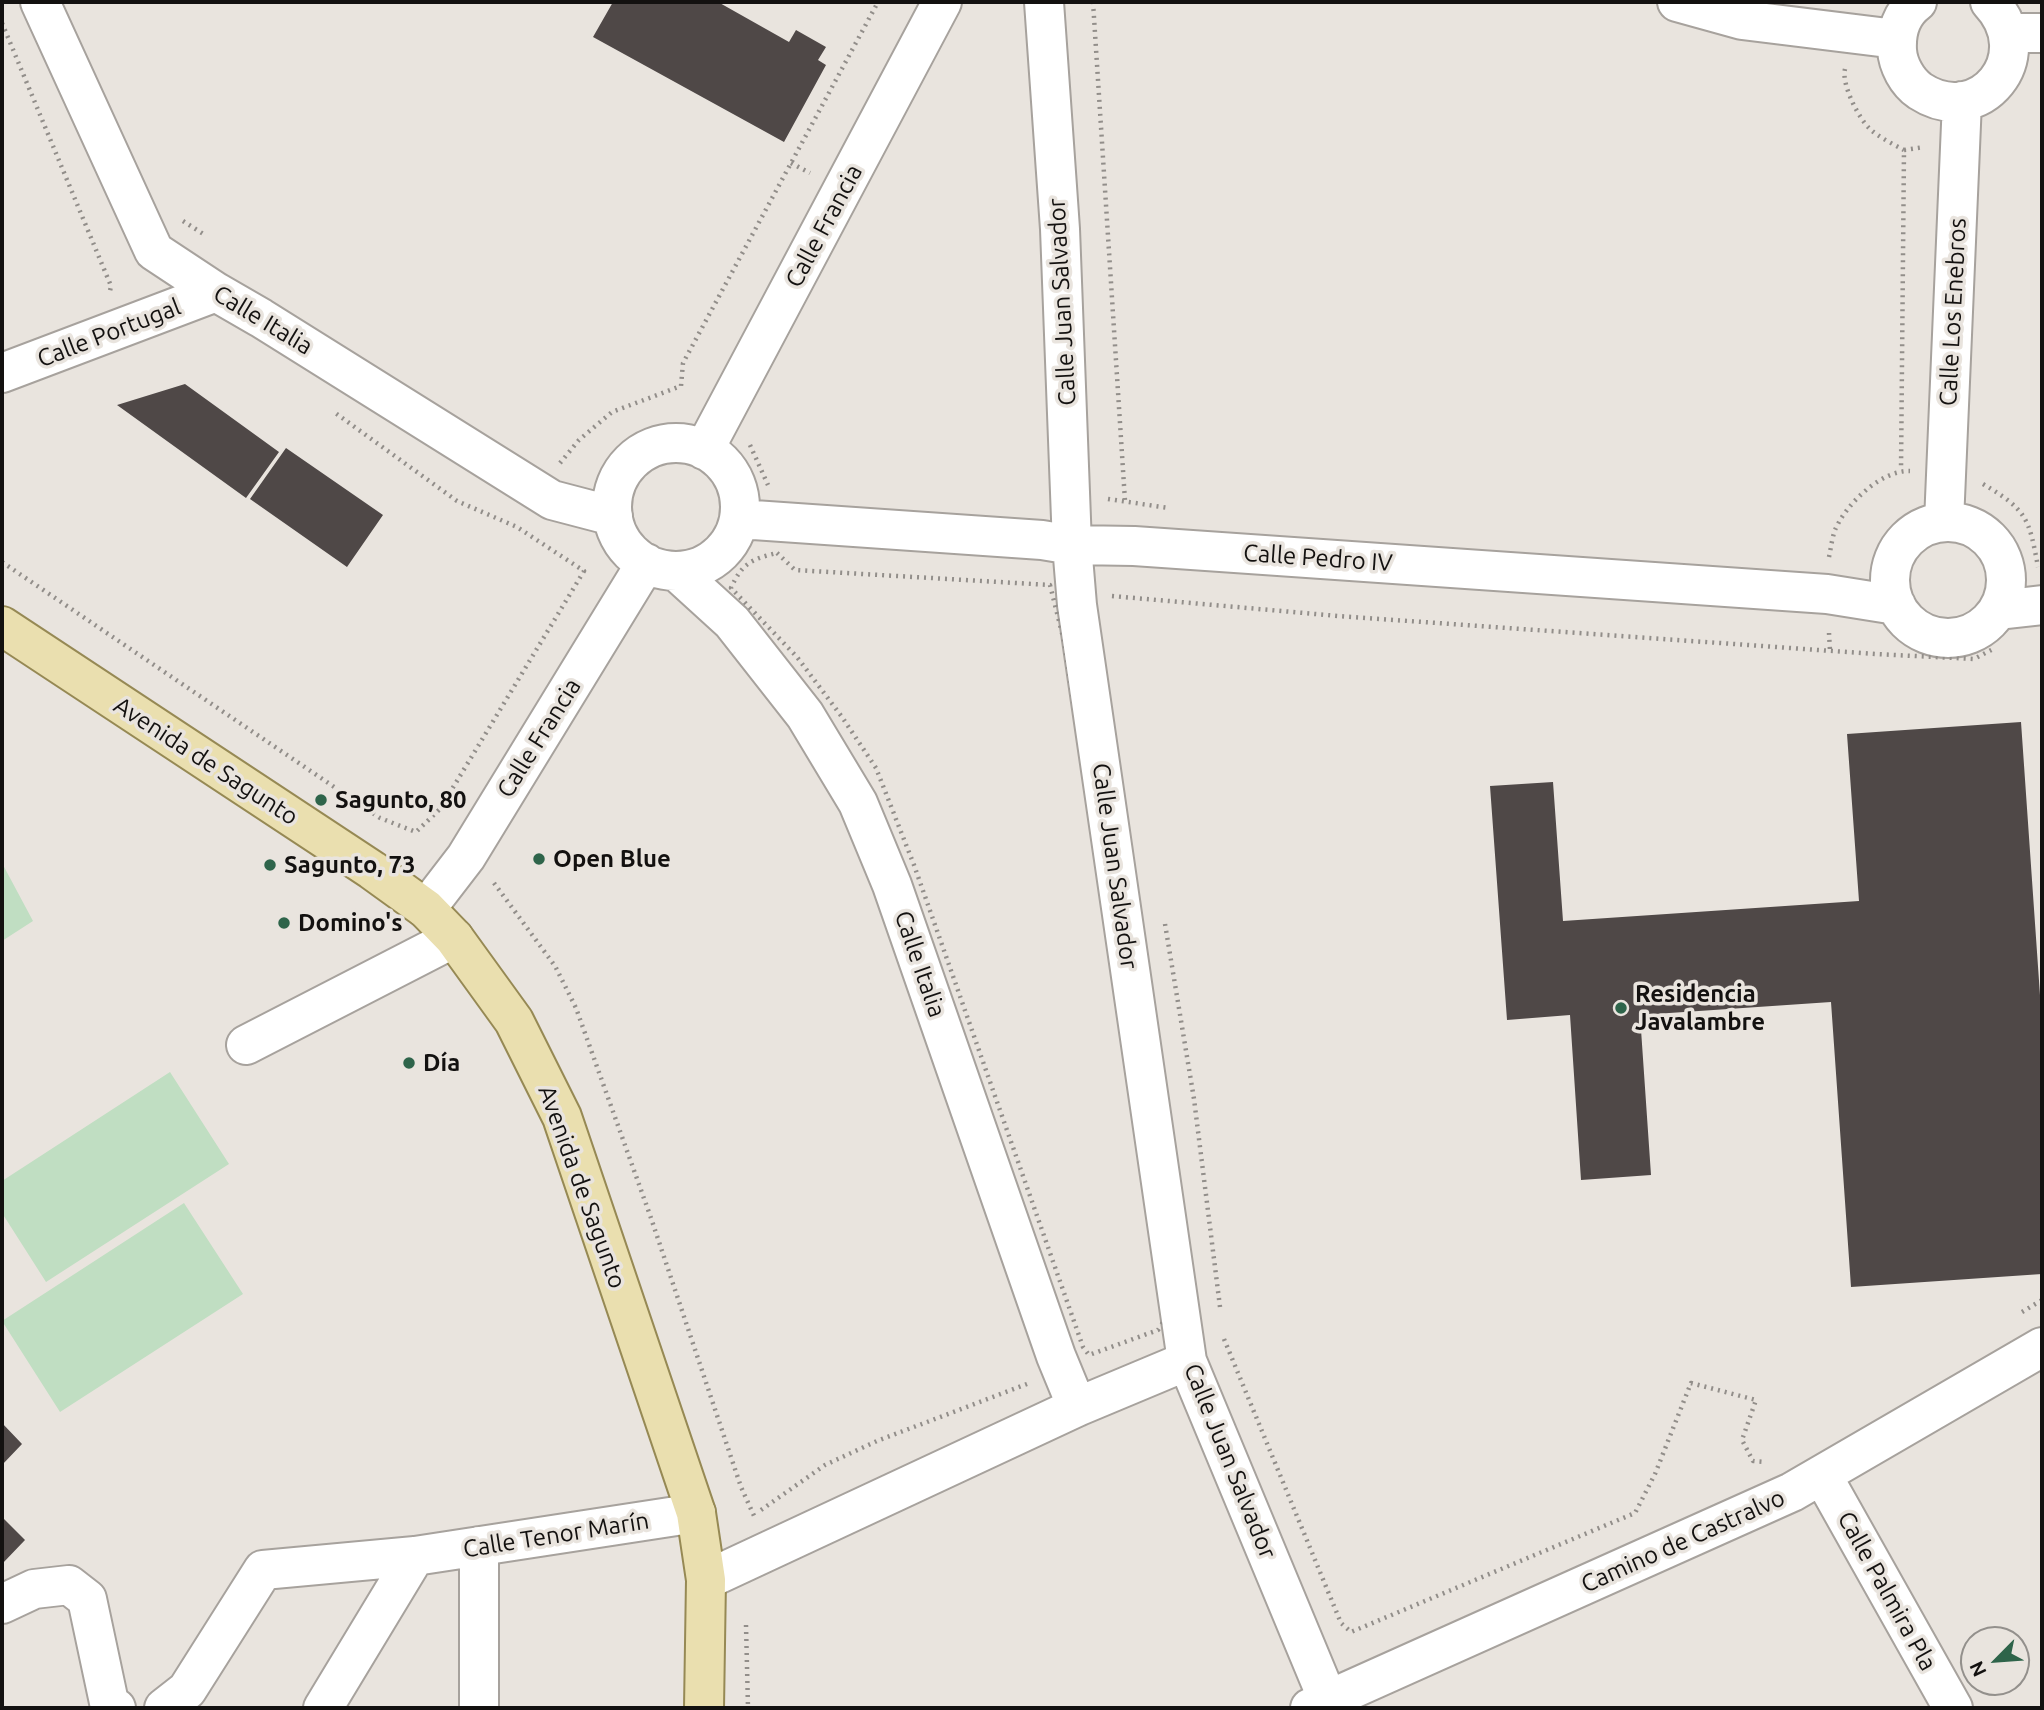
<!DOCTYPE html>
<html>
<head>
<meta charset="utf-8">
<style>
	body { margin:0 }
	#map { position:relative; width:2044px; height:1710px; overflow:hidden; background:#e9e4de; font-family:Ubuntu,sans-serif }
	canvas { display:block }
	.frame { position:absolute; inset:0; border:4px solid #131110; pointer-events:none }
	.north { position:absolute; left:1960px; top:1626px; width:70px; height:70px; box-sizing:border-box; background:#e9e4de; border:2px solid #93908c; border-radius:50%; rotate:245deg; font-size:19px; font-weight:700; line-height:28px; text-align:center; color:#131110 }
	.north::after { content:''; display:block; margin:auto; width:24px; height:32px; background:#2e644a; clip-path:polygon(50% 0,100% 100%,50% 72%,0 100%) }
</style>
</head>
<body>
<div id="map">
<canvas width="2044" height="1710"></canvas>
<div class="frame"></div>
<div class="north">N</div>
</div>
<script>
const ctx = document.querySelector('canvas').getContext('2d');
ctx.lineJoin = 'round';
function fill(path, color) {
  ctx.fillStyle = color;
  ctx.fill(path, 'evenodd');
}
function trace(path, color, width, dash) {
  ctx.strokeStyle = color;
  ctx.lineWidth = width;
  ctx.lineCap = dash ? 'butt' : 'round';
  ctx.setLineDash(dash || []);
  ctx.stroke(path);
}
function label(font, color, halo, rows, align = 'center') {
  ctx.font = font + ' Ubuntu,sans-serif';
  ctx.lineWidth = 7;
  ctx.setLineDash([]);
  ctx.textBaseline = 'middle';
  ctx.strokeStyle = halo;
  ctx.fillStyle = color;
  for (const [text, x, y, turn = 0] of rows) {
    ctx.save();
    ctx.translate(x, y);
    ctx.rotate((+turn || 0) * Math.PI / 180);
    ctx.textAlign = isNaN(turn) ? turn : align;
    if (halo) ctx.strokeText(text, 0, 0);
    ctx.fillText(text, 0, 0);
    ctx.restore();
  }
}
const green = new Path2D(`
	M2 863 33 921 2 941Z
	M170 1072 229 1164 46 1282 2 1213V1181Z
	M184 1203 243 1294 60 1412 2 1321Z`);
const building = new Path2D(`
	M613 2H718L789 42 796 30 826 47 818 60 826 65 784 142 593 37Z
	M185 384 279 452 246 498 117 405Z
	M286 448 383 515 347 567 250 499Z
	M2021 722 2042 1024V1274L1851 1287 1831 1002 1640 1015 1651 1175 1581 1180 1570 1015 1507 1020 1490 786 1553 782 1563 921 1859 901 1847 734Z
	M2 1423 22 1444 2 1465Z
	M2 1517 25 1540 2 1564Z`);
const path = new Path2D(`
	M1093 2 1125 501
	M2 23 111 286 110 291
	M1845 69C1841 84 1859 119 1870 129 1880 138 1893 144 1904 150L1901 470
	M1904 150 1924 147
	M791 163 810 173
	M183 221 205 235
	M750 445 768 485
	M560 463 579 440 612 412 681 386 683 363 878 2
	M1983 484C2027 510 2029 518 2038 567
	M1108 499 1169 508
	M777 553 795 570 1050 585 1064 641 1158 1218 1167 1316 1158 1330 1089 1355 1083 1347 914 865 876 768 842 717 797 657 731 588C742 563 752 559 777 553Z
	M1829 557C1831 548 1832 538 1835 530 1846 504 1881 470 1910 471
	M2 562 380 818 416 832 440 809 584 571 517 527 457 501 334 412
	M1112 596 1338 616 1875 654 1974 659 1995 648
	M1829 633 1830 651
	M494 883 555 966 576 1008 651 1218 741 1487 755 1518
	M1165 924 1194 1099 1220 1307
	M2022 1312 2042 1300
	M1224 1339 1341 1623 1351 1632 1635 1513 1655 1474 1691 1383 1756 1400 1742 1440 1753 1461 1765 1462
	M761 1510 825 1465 877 1441 1027 1384
	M746 1625 748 1708`);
const minor = new Path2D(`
	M40 2 154 251 216 292 261 318 552 500 613 516
	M1044 2 1060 229 1072 545 1077 605 1187 1361 1328 1700
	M1677 2 1742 20 1896 39
	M1917 2C1902 13 1896 31 1897 50 1898 65 1907 82 1920 91 1980 130 2041 56 1990 2
	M2009 33H2042
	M2 373 216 292
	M612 507a64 64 0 1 1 128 0a64 64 0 1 1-128 0Z
	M704 450 942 2
	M739 519 1042 540 1072 545 1134 546 1827 594 1896 605
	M1944 522 1962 101
	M1890 580a58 58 0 1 1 116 0a58 58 0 1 1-116 0Z
	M676 571 732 622 805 715 858 803 892 885 1056 1356 1077 1407
	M1999 610 2042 605
	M426 909 466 857 646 563
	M246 1045 454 938
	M1822 1475 1953 1708
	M706 1580 1077 1407 1187 1361
	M2 1604 34 1589 69 1585 87 1599 110 1707 116 1708
	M164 1708 187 1690 263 1570 415 1556 696 1513
	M323 1708 415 1556
	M479 1708V1546
	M1310 1708 1792 1492 2042 1347`);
const major = new Path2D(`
	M2 626 372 870 426 909 454 938 514 1021 562 1117 696 1513 706 1580 704 1708`);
const markers = [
	[321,800,7,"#2e644a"],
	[539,859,7,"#2e644a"],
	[270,865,7,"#2e644a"],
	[284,923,7,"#2e644a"],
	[1621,1008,7,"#2e644a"],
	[409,1063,7,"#2e644a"]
];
const streetNames = [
	["Calle Francia",824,226,-62],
	["Calle Juan Salvador",1062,302,-93],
	["Calle Los Enebros",1953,312,-87],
	["Calle Italia",263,320,31],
	["Calle Portugal",109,333,-21],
	["Calle Pedro IV",1318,558,4],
	["Calle Francia",539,738,-58],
	["Avenida de Sagunto",206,761,33],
	["Calle Juan Salvador",1115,866,82],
	["Calle Italia",920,964,71],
	["Avenida de Sagunto",582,1187,70],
	["Calle Juan Salvador",1230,1461,68],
	["Calle Tenor Marín",556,1535,-9],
	["Camino de Castralvo",1683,1541,-24],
	["Calle Palmira Pla",1887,1591,61]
];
const poiNames = [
	["Sagunto, 80",335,800],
	["Open Blue",553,859],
	["Sagunto, 73",284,865],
	["Domino's",298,923],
	["Residencia",1635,994],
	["Javalambre",1635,1022],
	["Día",423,1063]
];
fill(green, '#c0dec2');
fill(building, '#4f4847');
trace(minor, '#a7a29d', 42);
trace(major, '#968954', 42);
trace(path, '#928e8a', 4.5, [2, 5]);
trace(minor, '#fff', 38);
trace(major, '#eadfaf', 38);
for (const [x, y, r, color] of markers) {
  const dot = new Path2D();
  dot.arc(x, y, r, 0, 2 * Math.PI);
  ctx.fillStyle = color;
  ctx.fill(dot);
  trace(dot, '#e9e4de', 2.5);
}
label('24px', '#131110', '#e9e4de', streetNames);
label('bold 24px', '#131110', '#e9e4de', poiNames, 'left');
</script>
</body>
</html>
